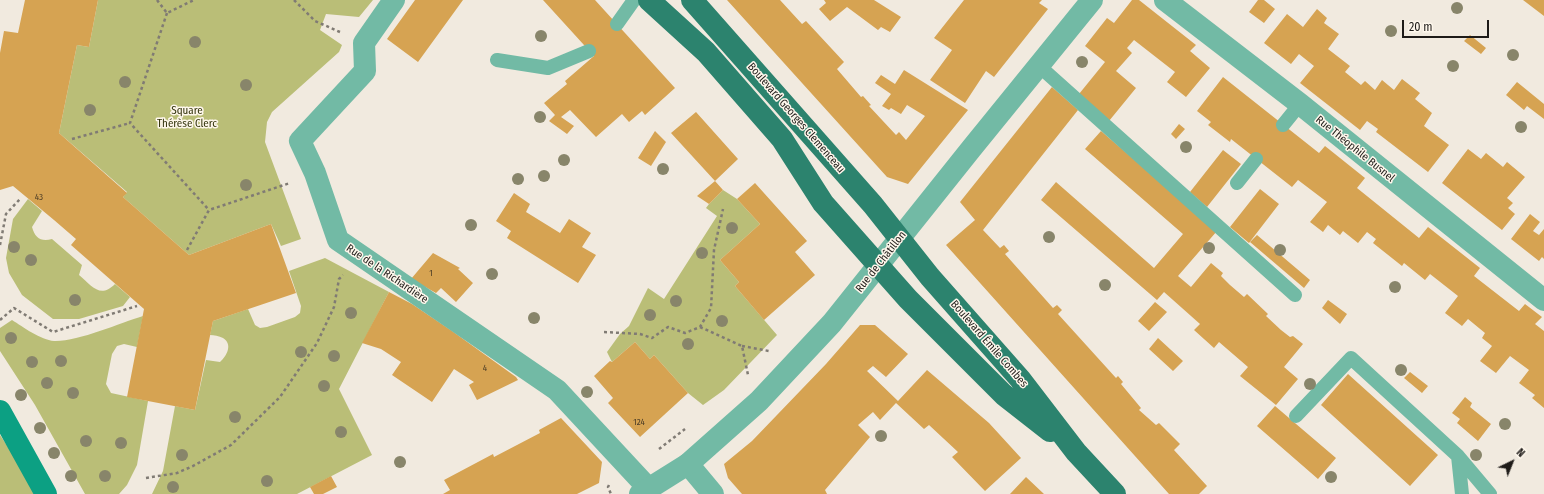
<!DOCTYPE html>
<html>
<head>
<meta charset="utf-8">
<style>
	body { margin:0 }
	#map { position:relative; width:1544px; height:494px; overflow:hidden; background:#f1eadf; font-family:"Fira Sans Condensed",sans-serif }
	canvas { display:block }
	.north { position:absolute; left:1492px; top:442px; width:40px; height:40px; -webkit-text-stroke:3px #fef7ec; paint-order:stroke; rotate:43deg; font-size:11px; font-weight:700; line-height:16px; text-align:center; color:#1e1b18 }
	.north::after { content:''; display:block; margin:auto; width:14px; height:18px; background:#1e1b18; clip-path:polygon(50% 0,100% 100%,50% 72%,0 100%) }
	.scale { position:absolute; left:1402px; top:20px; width:87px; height:18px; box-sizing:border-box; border:2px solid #1e1b18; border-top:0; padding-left:5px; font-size:12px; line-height:14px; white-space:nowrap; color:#1e1b18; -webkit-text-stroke:3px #fef7ec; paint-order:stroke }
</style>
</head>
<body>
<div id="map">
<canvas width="1544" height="494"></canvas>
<div class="north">N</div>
<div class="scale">20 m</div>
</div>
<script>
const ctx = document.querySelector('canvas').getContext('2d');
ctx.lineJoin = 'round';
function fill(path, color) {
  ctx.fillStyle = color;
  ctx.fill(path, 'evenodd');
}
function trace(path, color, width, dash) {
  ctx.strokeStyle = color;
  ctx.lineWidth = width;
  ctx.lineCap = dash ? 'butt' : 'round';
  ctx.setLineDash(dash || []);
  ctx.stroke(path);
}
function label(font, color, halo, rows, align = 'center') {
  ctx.font = font + ' "Fira Sans Condensed",sans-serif';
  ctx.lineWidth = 3;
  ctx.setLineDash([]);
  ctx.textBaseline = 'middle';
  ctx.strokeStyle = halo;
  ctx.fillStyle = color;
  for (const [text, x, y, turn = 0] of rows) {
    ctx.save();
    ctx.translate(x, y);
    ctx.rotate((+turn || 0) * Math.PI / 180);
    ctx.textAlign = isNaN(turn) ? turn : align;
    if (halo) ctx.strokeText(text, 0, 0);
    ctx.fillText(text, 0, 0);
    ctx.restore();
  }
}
const green = new Path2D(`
	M98 0H373L359 17 326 14 320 30 342 45 339 52 272 112 267 122 265 142 301 239 281 246 271 224 189 255 123 197 127 192 59 133 77 45 89 47Z
	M723 190 737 199 760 224 720 260 739 282 735 286 777 335 724 390 703 405 688 393 654 355 650 359 635 342 612 362 607 352 620 334 629 326 648 288 664 299 717 216 706 208 709 204Z
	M28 199 42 211 32 227C35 238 41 242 52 239L82 265 79 275C92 286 100 299 115 284L130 297 123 306 79 319H53L22 295 9 273 6 258 13 219Z
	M325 258 389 292 339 389 372 455 297 494H152L163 471 175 406 195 410 206 360 220 362C227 356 233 344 223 338 219 336 214 335 210 335L213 321 248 309 255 325 260 328 267 327 295 317 300 313 301 306 289 271Z
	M143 316 137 347 124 344 117 346 112 354 106 384 111 393 148 401 137 465 127 485 119 494H85L35 405 0 351V328L12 320C23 327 41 340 54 341 77 342 120 323 143 316Z
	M0 435 10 450 35 494H0Z`);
const building = new Path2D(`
	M25 0H98L89 47 77 45 59 133 127 193 123 197 189 255 271 224 296 293 213 321 195 410 127 397 144 309 71 245 76 239 54 220 13 186 0 190V53L4 31 18 33Z
	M415 0H463L418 62 387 39Z
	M543 0H595L675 88 645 115 642 111 629 122 622 114 596 137 570 110 561 117 574 126 567 134 549 121 555 115 544 103 567 84 565 81 594 56Z
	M727 0H780L802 24 806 21 844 62 837 69 861 97 863 96 871 105 869 106 896 135 899 132 906 140 925 116 907 105 901 114 891 108 889 110 882 106 891 94 875 83 881 75 895 84 904 70 968 110 908 184 887 177Z
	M824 0H874L901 17 890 32 881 27 878 30 847 7 830 21 819 9 826 3Z
	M964 0H1042L1039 3 1048 9 994 77 986 71 965 103 930 80 952 50 934 38Z
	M1132 0H1139L1196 45 1190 51 1210 68 1186 97 1167 82 1175 72 1134 40 1127 48 1132 53 1116 71 1136 88 1109 121 1079 94 1105 62 1085 46 1107 18 1114 23Z
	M1258 0H1264L1275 9 1264 23 1249 12Z
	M1523 0H1544V16Z
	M1317 9 1327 18 1324 23 1339 34 1328 49 1350 66 1345 72 1361 85 1365 81 1375 90 1382 80 1394 90 1402 79 1420 93 1415 99 1432 113 1424 126 1449 145 1428 172 1376 132 1378 129 1367 121 1360 130 1300 83 1314 66 1299 54 1291 64 1264 43 1287 14 1303 27Z
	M1470 35 1486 48 1481 54 1464 41Z
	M1223 77 1319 153 1325 146 1365 178 1357 188 1419 238 1428 227 1480 268 1474 276 1519 311 1525 304 1542 317 1535 324 1544 331V408L1532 398 1535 395 1519 383 1529 370 1510 356 1496 373 1480 361 1492 346 1482 338 1485 333 1468 319 1462 326 1445 313 1458 296 1430 274 1425 280 1404 263 1402 266 1373 243 1376 239 1367 232 1358 243 1343 231 1340 235 1328 225 1323 232 1310 222 1327 202 1298 180 1292 187 1231 139 1230 142 1208 125 1211 122 1197 111Z
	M1517 82 1544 104V119L1527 106 1524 110 1506 95Z
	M1052 87 1078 110 983 230 1000 248 1004 245 1009 251 1005 254 1053 308 1057 305 1062 310 1058 314 1116 378 1118 376 1123 382 1121 384 1141 408 1139 410 1156 425 1159 423 1180 444 1174 450 1207 486 1199 494H1169L946 245 975 220 960 202Z
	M696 112 738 159 715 181 723 190 709 204 697 196 715 181 671 133Z
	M1179 124 1185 129 1176 139 1171 134Z
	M655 131 666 142 651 166 638 158Z
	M1101 131 1217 231 1178 276 1191 287 1211 263 1223 273 1221 276 1230 285 1244 297 1247 294 1268 314 1266 316 1281 330 1290 337 1293 336 1303 344 1284 367 1298 379 1276 405 1240 376 1248 367 1219 342 1214 348 1194 330 1200 324 1164 292 1157 300 1041 200 1056 182 1154 268 1183 234 1085 149Z
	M1468 149 1481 159 1486 153 1503 167 1507 162 1525 177 1507 198 1513 203 1508 208 1515 214 1502 230 1442 183Z
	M1223 150 1241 164 1207 207 1190 192Z
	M755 183 807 241 795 252 815 275 764 320 735 286 739 282 720 260 760 224 737 199Z
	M1260 189 1279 204 1249 243 1230 227Z
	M514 193 530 204 526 212 560 233 569 219 591 233 582 247 596 255 578 283 507 238 511 231 496 221Z
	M1530 214 1540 222 1533 231 1539 235 1544 229V259L1542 257 1539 261 1511 239Z
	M1257 235 1310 280 1304 288 1250 242Z
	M433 253 460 268 458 269 473 283 456 302 441 288 436 293 411 279Z
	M389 292 412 304 452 331 516 377 518 380 477 400 469 385 474 382 454 369 432 402 392 375 401 362 381 349 362 343Z
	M1328 300 1347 314 1340 324 1322 308Z
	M1155 302 1167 312 1149 331 1138 321Z
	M860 325H875L908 354 886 377 873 366 867 371 898 401 927 370 989 423 1021 458 985 491 952 457 958 452 929 425 924 429 896 403 880 420 873 412 858 425 870 437 825 490 827 494H742L728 478 724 464 752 441 826 364Z
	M1158 338 1183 361 1173 371 1149 349Z
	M635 342 650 359 654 355 688 393 640 437 608 403 613 398 594 376 610 361 612 362Z
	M1410 372 1428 386 1422 393 1404 378Z
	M1348 374 1438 455 1410 486 1321 405Z
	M1465 397 1472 403 1470 407 1491 424 1478 441 1457 423 1460 419 1452 413Z
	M1275 406 1336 458 1318 479 1257 426Z
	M561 418 602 462 599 483 577 494H443L450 490 444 480 493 454 494 457 540 433 539 430Z
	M331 476 337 487 323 494H314L310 487Z
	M1026 477 1044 494H1010Z`);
const path = new Path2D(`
	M157 0 167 13 194 0
	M294 0 315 21 340 32
	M167 13 130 123 209 210
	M72 139 130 123
	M0 245 6 214 20 199
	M187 250 209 210 290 183
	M0 320 14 308 53 332 137 306
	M700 327 742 346 748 375
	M604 332 640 334 652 338 668 327 685 333 700 327 711 308 714 250 723 209
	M742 346 769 351
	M659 449 685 429
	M146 478 177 473 193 466 231 445 280 397 317 343 334 307 339 279 343 275
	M609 485 608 487 611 494`);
const service = new Path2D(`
	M617 24 634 0
	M497 60 548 68 589 51
	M1038 65 1295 295
	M1283 125 1300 104
	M1237 183 1256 159
	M1296 416 1351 358 1458 456 1490 494
	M1458 456 1462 494`);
const minor = new Path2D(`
	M394 0 364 43 365 71 300 141 315 173 338 240 557 390 649 489
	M1165 0 1300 104 1544 300
	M688 464 713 494`);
const tertiary = new Path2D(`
	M640 494 688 464 759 401 832 323 971 149 1092 0`);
const secondary = new Path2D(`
	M0 411 46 494`);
const primary = new Path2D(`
	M649 0 706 52 782 139 823 203 908 299 1004 395 1050 431
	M692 0 873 205 930 277 1020 379 1076 452 1115 494`);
const trees = [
	[1457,8],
	[1391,31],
	[541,36],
	[195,42],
	[1513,55],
	[1082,62],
	[1453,66],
	[125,82],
	[246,85],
	[90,110],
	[540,117],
	[1521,127],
	[1186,147],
	[564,160],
	[663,169],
	[544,176],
	[518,179],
	[246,185],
	[471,225],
	[732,228],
	[1049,237],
	[14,247],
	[1209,248],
	[1280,250],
	[702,253],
	[31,260],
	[492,274],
	[1105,285],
	[1395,287],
	[75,300],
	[676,301],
	[351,313],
	[650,315],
	[534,318],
	[722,321],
	[11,338],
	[688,344],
	[301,352],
	[334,356],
	[61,361],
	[32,362],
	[1401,370],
	[47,383],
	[1310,384],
	[324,386],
	[587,392],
	[73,393],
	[21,395],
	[235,417],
	[1505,424],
	[40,428],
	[341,432],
	[881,436],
	[86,441],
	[121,443],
	[54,453],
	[182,455],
	[1476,455],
	[400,462],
	[71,476],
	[105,476],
	[1331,477],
	[267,481],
	[173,487]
];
const numberNames = [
	["43",39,197],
	["1",431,273],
	["4",485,368],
	["124",639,422]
];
const parkNames = [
	["Square",187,111],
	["Thérèse Clerc",187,124]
];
const streetNames = [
	["Boulevard Georges Clemenceau",796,118,49],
	["Rue Théophile Busnel",1355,149,39],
	["Rue de Châtillon",881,262,-52],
	["Rue de la Richardière",387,274,34],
	["Boulevard Émile Combes",989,344,49]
];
fill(green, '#babe77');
fill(building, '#d6a352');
trace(path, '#807b74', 2.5, [3, 3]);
trace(service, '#72baa5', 14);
trace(minor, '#72baa5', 22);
trace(tertiary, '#72baa5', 22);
trace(secondary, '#0ca083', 22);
trace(primary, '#2c836e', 22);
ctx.fillStyle = '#88856a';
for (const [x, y] of trees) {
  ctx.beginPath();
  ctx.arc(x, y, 6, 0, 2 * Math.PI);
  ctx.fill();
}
label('9px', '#4c3d26', null, numberNames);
label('11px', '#32330b', '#fef7ec', parkNames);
label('11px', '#1e1b18', '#fef7ec', streetNames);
</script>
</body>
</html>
